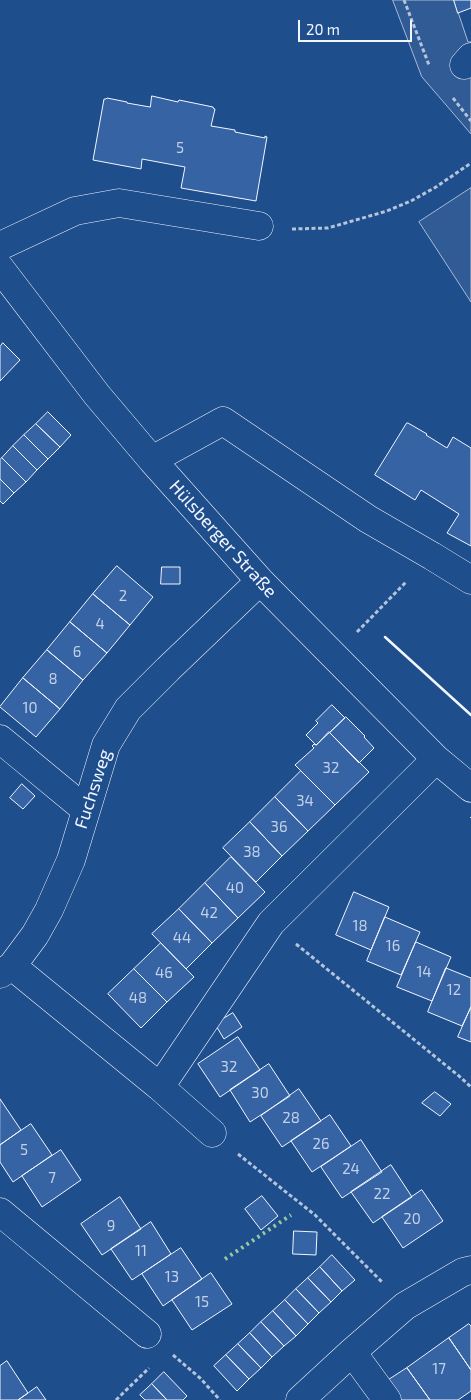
<!DOCTYPE html>
<html>
<head>
<meta charset="utf-8">
<style>
	body { margin:0 }
	#map { position:relative; width:471px; height:1400px; overflow:hidden; background:#1f4e8c; font-family:"Exo 2",sans-serif }
	canvas { display:block }
	.scale { position:absolute; left:298px; top:20px; width:114px; height:22px; box-sizing:border-box; border:2px solid #f2f6ff; border-top:0; padding-left:6px; font-size:15px; line-height:18px; white-space:nowrap; color:#f2f6ff; -webkit-text-stroke:4px #1f4e8c; paint-order:stroke }
</style>
</head>
<body>
<div id="map">
<canvas width="471" height="1400"></canvas>
<div class="scale">20 m</div>
</div>
<script>
const ctx = document.querySelector('canvas').getContext('2d');
ctx.lineJoin = 'round';
function fill(path, color) {
  ctx.fillStyle = color;
  ctx.fill(path, 'evenodd');
}
function trace(path, color, width, dash) {
  ctx.strokeStyle = color;
  ctx.lineWidth = width;
  ctx.lineCap = dash ? 'butt' : 'round';
  ctx.setLineDash(dash || []);
  ctx.stroke(path);
}
function label(font, color, halo, rows, align = 'center') {
  ctx.font = font + ' "Exo 2",sans-serif';
  ctx.lineWidth = 4;
  ctx.setLineDash([]);
  ctx.textBaseline = 'middle';
  ctx.strokeStyle = halo;
  ctx.fillStyle = color;
  for (const [text, x, y, turn = 0] of rows) {
    ctx.save();
    ctx.translate(x, y);
    ctx.rotate((+turn || 0) * Math.PI / 180);
    ctx.textAlign = isNaN(turn) ? turn : align;
    if (halo) ctx.strokeText(text, 0, 0);
    ctx.fillText(text, 0, 0);
    ctx.restore();
  }
}
const built = new Path2D(`
	M393 0H454L468 42H471V134L422 77Z
	M471 188V302L419 222Z`);
const building = new Path2D(`
	M454 0H471V8L458 13Z
	M152 96 178 102 179 100 213 107 214 109H215L211 126 235 130V132L265 138V136L267 137 256 201 181 188 185 167 142 159 141 169 93 160 104 99H106L107 98 127 102V103L150 107Z
	M3 343 20 360 0 381V347Z
	M48 412 71 435 60 447 36 424Z
	M407 423H408L427 434 426 435 447 448 453 437 471 448V546L447 533 459 514 421 490 415 500 375 475Z
	M36 424 60 447 48 459 24 435Z
	M24 435 48 459 37 470 13 446Z
	M13 446 37 470 26 482 2 458Z
	M2 458 26 482 14 493 0 479V460Z
	M0 479 14 493 3 504 0 501Z
	M117 566 153 597 130 625 93 594Z
	M162 567H180V584H161Z
	M93 594 130 625 107 653 70 622Z
	M70 622 107 653 83 680 47 650Z
	M47 650 83 680 60 709 23 678Z
	M23 678 60 709 36 737 0 707Z
	M332 705 345 718 316 745 306 735 318 723 316 721Z
	M346 717 365 736 364 737 374 748 359 763 330 733Z
	M329 732 369 772 335 805 295 765 314 748 312 746 314 744 316 745Z
	M301 771 335 805 308 831 275 797Z
	M22 784 35 796 23 809 10 798Z
	M275 797 308 831 282 856 250 822Z
	M250 822 282 856 256 882 223 848Z
	M231 857 265 892 238 918 205 883Z
	M205 883 238 918 212 943 179 909Z
	M354 892 389 907 371 950 336 935Z
	M179 909 212 943 186 969 152 934Z
	M385 917 420 932 401 975 367 961Z
	M416 942 451 957 432 1001 397 987Z
	M161 943 194 977 167 1002 134 969Z
	M446 968 471 978V1007L462 1026 428 1012Z
	M134 969 167 1002 141 1028 108 994Z
	M471 1007V1042L458 1037Z
	M233 1013 242 1027 224 1039 215 1024Z
	M238 1037 260 1070 220 1097 198 1064Z
	M269 1064 290 1096 250 1122 230 1090Z
	M299 1089 321 1121 282 1147 261 1116Z
	M435 1092 451 1104 440 1116 422 1103Z
	M0 1099 21 1130 0 1145Z
	M330 1115 351 1146 312 1172 291 1141Z
	M31 1124 52 1155 13 1182 0 1162V1145Z
	M361 1140 382 1172 342 1198 321 1167Z
	M61 1150 81 1180 42 1207 22 1176Z
	M391 1165 412 1197 373 1223 351 1192Z
	M422 1190 443 1221 403 1248 382 1217Z
	M262 1196 278 1216 261 1230 245 1209Z
	M120 1197 141 1229 102 1255 81 1224Z
	M151 1222 171 1254 132 1280 111 1249Z
	M294 1231 317 1232 316 1255 293 1254Z
	M181 1248 202 1279 163 1306 142 1274Z
	M332 1255 355 1280 342 1291 320 1267Z
	M320 1267 342 1291 331 1302 308 1278Z
	M211 1273 232 1304 192 1330 172 1300Z
	M308 1278 331 1302 319 1313 296 1289Z
	M296 1289 319 1313 308 1324 285 1300Z
	M285 1300 308 1324 296 1336 273 1311Z
	M273 1311 296 1336 284 1346 261 1322Z
	M261 1322 284 1346 272 1357 250 1333Z
	M469 1324 471 1326V1370L449 1338Z
	M250 1333 272 1357 261 1368 238 1344Z
	M449 1338 471 1370V1391L458 1400H430L407 1368Z
	M238 1344 261 1368 249 1379 226 1355Z
	M226 1355 249 1379 237 1391 214 1366Z
	M7 1361 28 1393 18 1400H0V1366Z
	M407 1368 430 1400H400L387 1381Z
	M164 1372 187 1396 183 1400H167L152 1384Z
	M152 1384 167 1400H145L140 1395Z
	M37 1387 46 1400H18L28 1393Z`);
const path = new Path2D(`
	M404 0 429 65
	M453 98 471 121
	M292 229 328 228 387 211 411 201 436 187 471 163
	M357 632 407 581
	M296 944 459 1076 471 1087
	M238 1154 315 1215 382 1282
	M173 1355 200 1378 220 1400
	M116 1400 149 1368`);
const minor = new Path2D(`
	M464 65 471 57
	M0 246 75 211 119 203 259 226
	M0 268 97 395 152 460 260 581 436 759 471 788
	M152 460 223 421 368 519 432 556 471 580
	M0 739 86 810
	M12 966 160 1087 212 1133
	M0 974 12 966 35 935 49 910 71 860 106 745 128 709 168 669 260 581
	M160 1087 271 923 436 759
	M0 1212 147 1334
	M352 1352 387 1400
	M300 1400 352 1352 405 1306 463 1272 471 1270`);
const hedge = new Path2D(`
	M225 1259 291 1215`);
const fence = new Path2D(`
	M470 817 471 818`);
const wall = new Path2D(`
	M385 637 471 715`);
const numberNames = [
	["5",180,148],
	["2",123,596],
	["4",100,624],
	["6",77,652],
	["8",53,679],
	["10",30,708],
	["32",331,768],
	["34",305,801],
	["36",279,827],
	["38",252,852],
	["40",235,888],
	["42",209,913],
	["18",360,926],
	["44",182,938],
	["16",393,946],
	["14",424,972],
	["46",164,973],
	["12",454,990],
	["48",138,998],
	["32",229,1067],
	["30",260,1093],
	["28",291,1118],
	["26",321,1144],
	["5",24,1150],
	["24",351,1169],
	["7",52,1178],
	["22",382,1194],
	["20",412,1219],
	["9",111,1226],
	["11",141,1251],
	["13",172,1277],
	["15",202,1302],
	["17",439,1369]
];
const streetNames = [
	["Hülsberger Straße",223,539,48],
	["Fuchsweg",93,789,-72]
];
fill(built, '#305b95');
trace(built, '#a8bbd7', 1);
fill(building, '#3563a3');
trace(building, '#f2f6ff', 1);
trace(minor, '#f2f6ff', 29);
trace(path, '#b3c4dc', 3, [4, 2.5]);
trace(minor, '#1f4e8c', 28);
trace(hedge, '#97c8a6', 4, [2.5, 4]);
trace(fence, '#f2f6ff', 1, [6, 2.5]);
trace(wall, '#f2f6ff', 2.5);
label('15px', '#c3d1e8', null, numberNames);
label('18px', '#f2f6ff', '#1f4e8c', streetNames);
</script>
</body>
</html>
